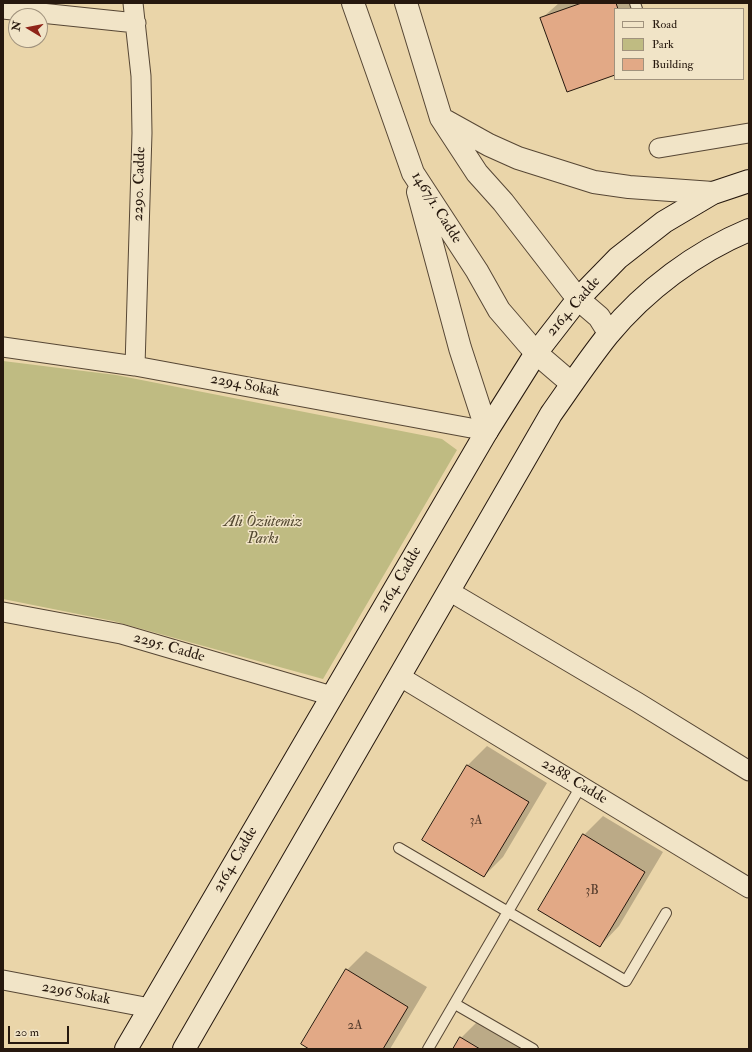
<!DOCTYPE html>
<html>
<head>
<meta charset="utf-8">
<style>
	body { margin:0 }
	#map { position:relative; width:752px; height:1052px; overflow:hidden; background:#ead5a9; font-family:"IM FELL Double Pica",serif }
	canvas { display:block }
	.frame { position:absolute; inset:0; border:4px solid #26180e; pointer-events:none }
	.legend { position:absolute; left:614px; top:8px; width:130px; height:72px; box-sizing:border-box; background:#f1e4c7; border:1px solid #a0927d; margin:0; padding:5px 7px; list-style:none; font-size:12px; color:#26180e }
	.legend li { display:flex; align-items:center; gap:8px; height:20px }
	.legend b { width:20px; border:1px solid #a0927d }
	.north { position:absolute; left:8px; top:8px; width:40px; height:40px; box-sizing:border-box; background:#f1e4c7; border:1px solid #a0927d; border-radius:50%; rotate:280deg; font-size:11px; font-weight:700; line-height:16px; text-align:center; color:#26180e }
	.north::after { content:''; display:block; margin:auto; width:14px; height:18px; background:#8f2418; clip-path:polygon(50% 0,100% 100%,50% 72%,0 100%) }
	.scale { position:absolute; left:8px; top:1026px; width:61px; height:18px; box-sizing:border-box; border:2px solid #26180e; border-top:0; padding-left:5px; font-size:12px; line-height:14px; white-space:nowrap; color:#26180e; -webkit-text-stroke:3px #f1e4c7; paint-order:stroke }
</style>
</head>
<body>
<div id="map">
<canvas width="752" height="1052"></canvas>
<div class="frame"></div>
<ul class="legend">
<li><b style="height:5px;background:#f1e4c7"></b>Road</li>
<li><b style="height:11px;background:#bfbb82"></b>Park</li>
<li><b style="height:11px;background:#e2a986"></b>Building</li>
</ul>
<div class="north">N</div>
<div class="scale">20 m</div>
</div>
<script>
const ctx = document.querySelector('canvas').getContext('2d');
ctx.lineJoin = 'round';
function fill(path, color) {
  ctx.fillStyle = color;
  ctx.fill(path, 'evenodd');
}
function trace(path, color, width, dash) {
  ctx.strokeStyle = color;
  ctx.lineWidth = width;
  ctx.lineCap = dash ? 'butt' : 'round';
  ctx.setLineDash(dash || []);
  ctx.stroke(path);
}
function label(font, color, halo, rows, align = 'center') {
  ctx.font = font + ' "IM FELL Double Pica",serif';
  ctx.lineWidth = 3;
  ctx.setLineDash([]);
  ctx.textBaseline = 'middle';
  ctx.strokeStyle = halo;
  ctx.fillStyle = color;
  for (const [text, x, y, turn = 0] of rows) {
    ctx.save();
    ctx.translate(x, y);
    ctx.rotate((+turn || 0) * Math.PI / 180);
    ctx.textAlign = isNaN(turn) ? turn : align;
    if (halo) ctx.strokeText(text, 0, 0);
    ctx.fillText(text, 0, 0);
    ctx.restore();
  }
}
const green = new Path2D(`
	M3 361 116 375 442 439 457 450 323 679 113 621 3 599Z`);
const shadow = new Path2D(`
	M559 3H634L636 9H615V74L542 18Z
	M487 746 547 783 503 857 484 876 423 840 468 765Z
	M603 816 663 852 619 926 600 946 584 835Z
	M366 951 427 987 390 1049H311L347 970Z
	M480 1019 530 1049H454L461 1038Z`);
const building = new Path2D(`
	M582 3H616L618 9H615V75L567 92 540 18Z
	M467 765 529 802 484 877 422 840Z
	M583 834 645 872 600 947 538 910Z
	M346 969 408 1007 383 1049H309L301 1044Z
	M460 1037 480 1049H453Z`);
const service = new Path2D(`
	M635 3 637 9
	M399 848 626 981 666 913
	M455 1004 533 1049
	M428 1049 581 786`);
const minor = new Path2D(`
	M133 3 141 76 142 133 135 366
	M3 9 136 23
	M659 148 749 133
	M3 347 135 366 487 431
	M449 591 637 702 749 771
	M3 612 121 634 332 696
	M399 676 749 888
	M3 980 150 1008`);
const tertiary = new Path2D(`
	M353 3 413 173 477 271 499 310 536 353 571 383
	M406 3 441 118 477 173 503 202 578 299 599 317 609 333
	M444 120 489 145 518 158 594 182 629 187 713 193
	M418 192 460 348 487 431`);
const secondary = new Path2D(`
	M126 1049 487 431 536 353 578 299 618 258 664 222 713 193 749 181
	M184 1049 551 414C570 387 588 360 608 335 645 290 696 252 749 230`);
const numberNames = [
	["3A",476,821],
	["3B",592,891],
	["2A",355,1026]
];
const streetNames = [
	["2290. Cadde",140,184,-88],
	["1467/1. Cadde",436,208,58],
	["2164. Cadde",574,307,-49],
	["2294 Sokak",245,386,11],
	["2164. Cadde",400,580,-60],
	["2295. Cadde",169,648,16],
	["2288. Cadde",574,782,31],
	["2164. Cadde",236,860,-60],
	["2296 Sokak",76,994,11]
];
const parkNames = [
	["Ali Özütemiz",263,523],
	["Parkı",263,540]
];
fill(green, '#bfbb82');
fill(shadow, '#0003');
fill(building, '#e2a986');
trace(building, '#26180e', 1);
trace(service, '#574735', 12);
trace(minor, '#574735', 21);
trace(tertiary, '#574735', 24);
trace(secondary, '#26180e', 24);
trace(service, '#f1e4c7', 10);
trace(minor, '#f1e4c7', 19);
trace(tertiary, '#f1e4c7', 22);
trace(secondary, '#f1e4c7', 22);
label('13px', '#553c2c', null, numberNames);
label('15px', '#26180e', '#f1e4c7', streetNames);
label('italic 15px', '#544931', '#f1e4c7', parkNames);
</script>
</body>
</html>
